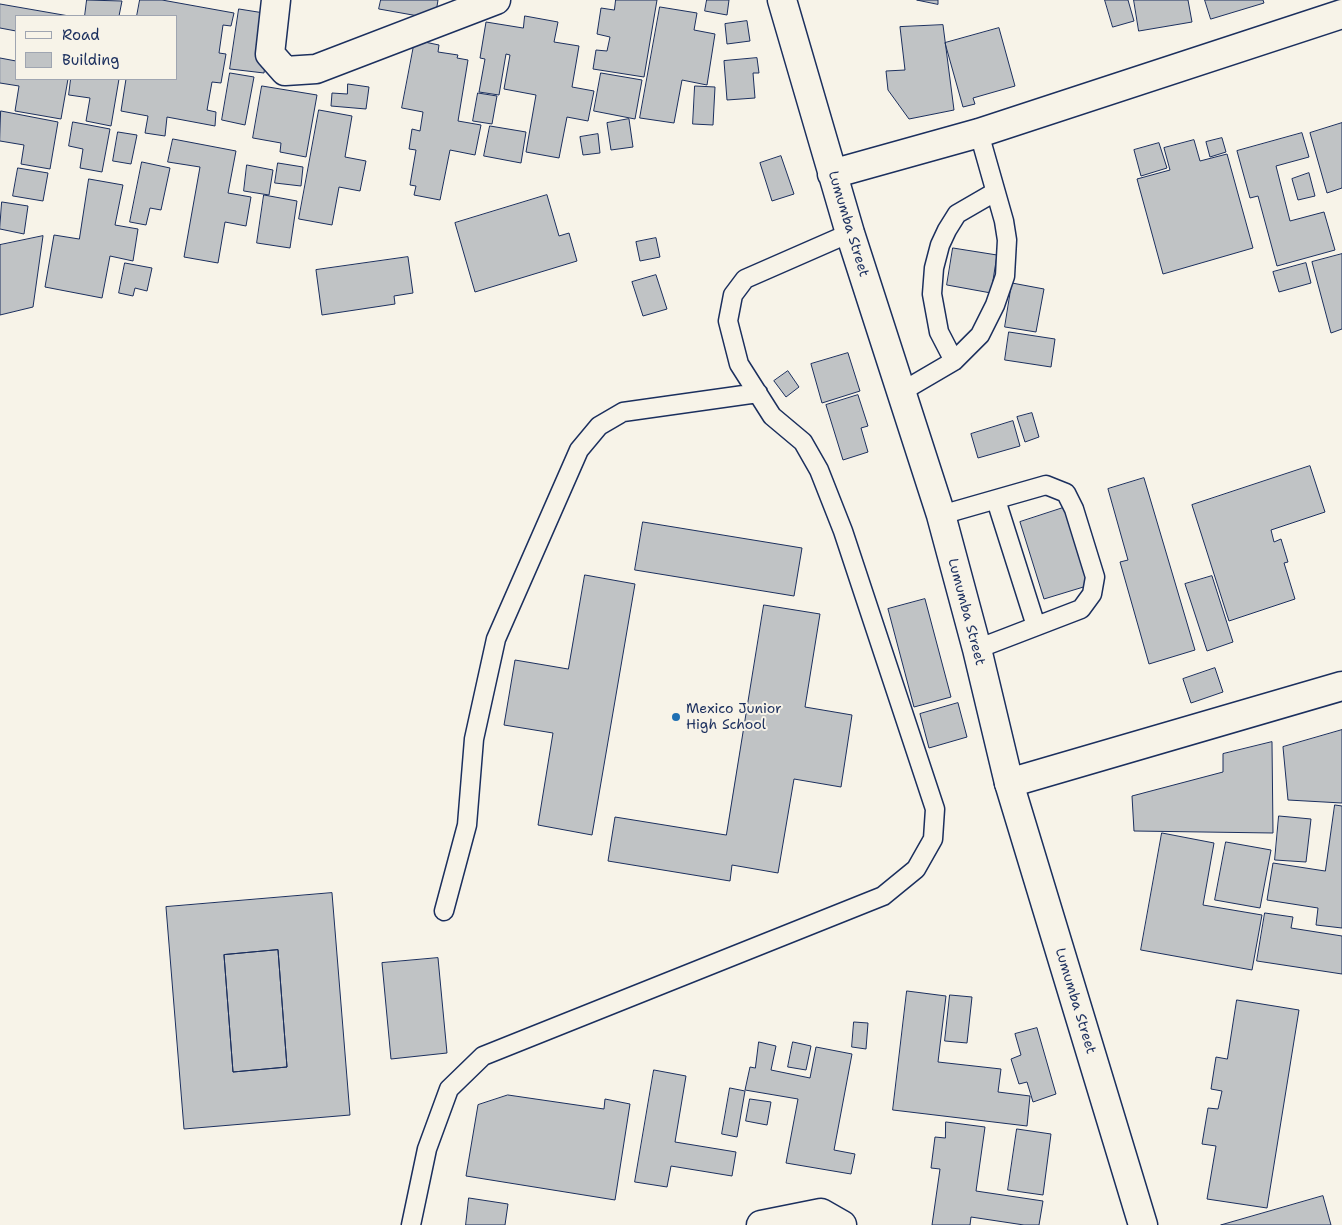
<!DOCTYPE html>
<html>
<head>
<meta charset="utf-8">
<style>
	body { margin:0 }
	#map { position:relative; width:1342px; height:1225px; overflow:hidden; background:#f7f3e8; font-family:"Shantell Sans",sans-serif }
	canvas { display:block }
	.legend { position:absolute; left:15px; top:15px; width:162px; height:65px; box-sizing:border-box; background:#f7f3e8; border:1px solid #9fa5b1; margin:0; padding:6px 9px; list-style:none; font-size:15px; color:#1b2f5e }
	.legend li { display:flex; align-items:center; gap:10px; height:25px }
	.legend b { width:25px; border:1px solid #9fa5b1 }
</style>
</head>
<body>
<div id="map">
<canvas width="1342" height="1225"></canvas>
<ul class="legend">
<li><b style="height:6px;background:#f7f3e8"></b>Road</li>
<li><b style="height:14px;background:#c0c3c5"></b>Building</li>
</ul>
</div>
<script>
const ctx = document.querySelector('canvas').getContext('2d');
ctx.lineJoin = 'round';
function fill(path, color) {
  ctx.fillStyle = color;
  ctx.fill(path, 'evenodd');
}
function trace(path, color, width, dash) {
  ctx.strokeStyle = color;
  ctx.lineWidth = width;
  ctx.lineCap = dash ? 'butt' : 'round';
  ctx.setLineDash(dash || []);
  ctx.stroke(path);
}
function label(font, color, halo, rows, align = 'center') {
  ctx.font = font + ' "Shantell Sans",sans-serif';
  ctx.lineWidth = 4;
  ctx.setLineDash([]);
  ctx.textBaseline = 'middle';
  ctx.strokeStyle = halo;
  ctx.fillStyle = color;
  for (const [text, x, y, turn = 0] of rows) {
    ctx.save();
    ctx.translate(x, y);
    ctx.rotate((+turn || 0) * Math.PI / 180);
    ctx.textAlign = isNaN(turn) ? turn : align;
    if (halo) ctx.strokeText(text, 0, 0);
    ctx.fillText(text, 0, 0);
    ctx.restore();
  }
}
const building = new Path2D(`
	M87 0 122 1 119 16H85Z
	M140 0H162L234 13 231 26 223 25 219 53 226 54 221 83 212 82 207 110 216 112 215 126 167 117 165 136 145 133 148 116 121 111 126 79H176V16H137Z
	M381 0H438L435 19 379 9Z
	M616 0H657L644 77 593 69 596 50 607 51 610 37 597 34 601 8 614 10Z
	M707 0H729L727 15 705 11Z
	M917 0H938V4Z
	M1105 0H1128L1134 21 1113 27Z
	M1134 0H1188L1192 22 1139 31Z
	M1205 0H1263L1264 3 1211 19Z
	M0 4 69 16H16V31L0 28Z
	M660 7 697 13 694 30 715 34 707 85 682 80 674 123 640 118Z
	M239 9 264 13 268 45 264 73 230 69Z
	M525 16 558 22 554 42 579 46 572 87 594 91 588 121 567 117 559 158 526 152 536 95 504 89 510 55 506 54 499 95 479 92 485 59 480 58 486 22 523 28Z
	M747 21 750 41 727 44 725 24Z
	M943 25 954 110 909 119 888 90 886 71 905 70 900 27Z
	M999 28 1015 86 973 98 975 104 963 107 945 43Z
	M415 40 439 45 438 52 458 55 457 58 468 60 458 121 481 125 475 155 450 150 440 200 414 195 416 186 410 185 416 150 409 149 412 129 420 131 423 112 402 108Z
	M0 58 16 61V79H68L61 119 15 111 19 86 0 83Z
	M757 58 759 73H753L755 98 727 100 724 61Z
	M230 73 254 77 245 125 222 120Z
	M601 73 642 80 635 119 594 111Z
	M71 79H119L111 126 86 121 90 98 69 95Z
	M348 84 369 87 366 109 331 106 332 93 347 94Z
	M262 86 317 95 306 157 280 152 281 143 253 138Z
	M695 86 715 87 713 125 693 124Z
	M478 93 497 96 492 124 473 121Z
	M319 110 352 116 345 157 366 161 360 191 339 187 332 225 299 219Z
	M1 111 58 122 50 169 21 164 24 145 0 141Z
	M629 119 633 147 611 150 607 123Z
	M73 122 110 129 102 172 80 168 83 149 69 146Z
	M1342 123V188L1327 193 1310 133Z
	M490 126 526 132 521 163 484 156Z
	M118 132 137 135 131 164 113 161Z
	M1302 133 1309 157 1276 166 1290 221 1324 212 1335 250 1277 266 1258 196 1250 198 1237 151Z
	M598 134 600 153 583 155 580 137Z
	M1222 138 1226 152 1210 157 1206 142Z
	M173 139 236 151 228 193 251 197 246 226 225 222 218 263 184 257 200 167 168 162Z
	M1194 140 1200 161 1227 154 1253 248 1163 274 1137 179 1170 170 1164 148Z
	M1159 143 1167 168 1141 176 1134 150Z
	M781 156 794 194 772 201 760 163Z
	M142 162 170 168 161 210 150 208 146 225 130 222Z
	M278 163 303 167 301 186 275 183Z
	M247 165 273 170 269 195 244 191Z
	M18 168 48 173 43 201 13 196Z
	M1309 173 1315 196 1298 200 1292 179Z
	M89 179 123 185 115 225 138 229 133 261 110 256 102 298 45 287 54 235 79 239Z
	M264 195 297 201 290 248 257 243Z
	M547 195 559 236 569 233 577 261 475 292 455 223Z
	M2 202 28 206 24 234 0 229Z
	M43 236 33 307 0 315V245Z
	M656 238 660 257 640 261 636 242Z
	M953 248 997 255 991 293 947 285Z
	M1342 254V329L1331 333 1312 262Z
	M408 257 413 293 394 296 395 304 322 315 316 270Z
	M125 263 152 268 147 291 135 288 133 296 119 293Z
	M1306 263 1311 283 1279 292 1273 272Z
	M656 275 667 309 643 316 632 282Z
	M1012 283 1044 289 1036 332 1005 327Z
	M1009 332 1055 339 1051 367 1005 360Z
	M848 353 860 391 822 403 811 364Z
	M788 371 799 387 786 397 774 381Z
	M858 395 868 426 861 428 868 452 843 460 826 405Z
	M1032 413 1039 437 1025 442 1017 417Z
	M1013 421 1020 446 978 458 971 434Z
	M1310 466 1325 512 1271 530 1274 542 1281 539 1288 562 1284 563 1295 599 1229 621 1192 505Z
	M1144 478 1195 650 1149 664 1120 562 1128 560 1108 489Z
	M1066 507 1090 585 1044 599 1020 522Z
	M643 522 802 548 794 596 635 570Z
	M585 575 635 584 592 835 538 825 553 733 504 725 515 660 568 669Z
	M1212 576 1233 642 1207 651 1185 584Z
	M925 599 951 697 914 707 888 609Z
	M764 605 820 614 805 707 852 715 841 787 794 779 778 873 732 865 730 881 608 861 615 817 726 835Z
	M1215 668 1223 692 1191 703 1183 679Z
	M958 703 967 737 929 748 920 714Z
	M1342 730V803L1288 800 1283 747Z
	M1272 742 1273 833 1134 831 1132 796 1223 772V754Z
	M1335 805 1342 806V928L1316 925 1318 908 1267 900 1273 863 1325 871Z
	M1279 816 1311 819 1306 862 1275 860Z
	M1162 833 1214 843 1203 905 1262 915 1252 970 1141 950Z
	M1226 842 1271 850 1260 908 1215 900Z
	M332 893 350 1115 184 1129 166 907ZM278 950 287 1067 233 1072 224 955Z
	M1265 913 1293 917 1291 928 1342 936V974L1257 961Z
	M278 950 287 1067 233 1072 224 955Z
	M438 958 447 1053 391 1059 382 963Z
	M907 991 946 996 938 1062 1001 1069 998 1092 1030 1096 1027 1126 893 1110Z
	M950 995 972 997 967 1043 945 1041Z
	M1237 1000 1299 1010 1267 1208 1207 1199 1216 1146 1202 1144 1208 1108 1218 1109 1222 1091 1211 1089 1216 1057 1227 1059Z
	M854 1022 868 1023 866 1049 852 1047Z
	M1037 1028 1056 1094 1033 1102 1027 1082 1019 1084 1011 1059 1021 1055 1015 1034Z
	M759 1042 776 1046 771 1070 810 1078 816 1047 852 1054 834 1150 855 1154 851 1174 786 1163 798 1099 745 1090 750 1067 755 1068Z
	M793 1042 811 1046 806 1070 788 1067Z
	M654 1070 686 1076 675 1142 736 1152 732 1176 671 1166 667 1187 635 1182Z
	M730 1088 745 1091 737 1137 722 1134Z
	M508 1095 604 1109 605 1099 630 1104 615 1200 466 1176 478 1105Z
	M750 1099 771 1102 767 1125 746 1121Z
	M946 1122 985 1127 976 1191 1043 1201 1039 1225H1024L971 1217 970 1225H932L940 1169 931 1168 935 1137 945 1138Z
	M1017 1129 1051 1134 1043 1195 1008 1190Z
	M1323 1196 1331 1225H1221Z
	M469 1198 508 1204 505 1225H466Z`);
const lane = new Path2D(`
	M954 361 939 332 932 294 934 268 940 245 947 230 957 214 995 192
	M901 392 954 361 980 335 995 305 1005 276 1007 240 1004 221 979 133
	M996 500 1036 626
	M941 515 1046 485 1066 493 1074 509 1095 577 1092 594 1081 609 977 649
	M444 911 467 825 474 739 496 639 579 450 599 426 623 412 758 393
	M411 1225 427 1149 449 1089 483 1056 883 896 916 869 933 839 935 809 843 531 819 470 803 442 772 416 739 364 728 321 733 295 745 279 850 233`);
const street = new Path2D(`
	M276 0 270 54 285 71 316 69 496 0
	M1009 783 1342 686
	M761 1225 821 1213 842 1225`);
const secondary = new Path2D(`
	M782 0 850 233 941 515 977 649 1009 783 1143 1225
	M832 174 979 133 1342 14`);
const markers = [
	[676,717,5,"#1f6fb2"]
];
const streetNames = [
	["Lumumba Street",848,224,73],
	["Lumumba Street",966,612,75],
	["Lumumba Street",1075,1001,73]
];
const poiNames = [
	["Mexico Junior",686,709],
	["High School",686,725]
];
fill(building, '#c0c3c5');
trace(building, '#1b2f5e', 1);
trace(lane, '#1b2f5e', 21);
trace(street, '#1b2f5e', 31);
trace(secondary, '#1b2f5e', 31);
trace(lane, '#f7f3e8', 18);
trace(street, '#f7f3e8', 28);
trace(secondary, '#f7f3e8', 28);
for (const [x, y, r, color] of markers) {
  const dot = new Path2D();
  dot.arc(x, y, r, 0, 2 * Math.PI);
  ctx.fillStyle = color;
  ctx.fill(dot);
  trace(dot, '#f7f3e8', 2);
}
label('14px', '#1b2f5e', '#f7f3e8', streetNames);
label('14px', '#1b2f5e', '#f7f3e8', poiNames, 'left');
</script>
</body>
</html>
